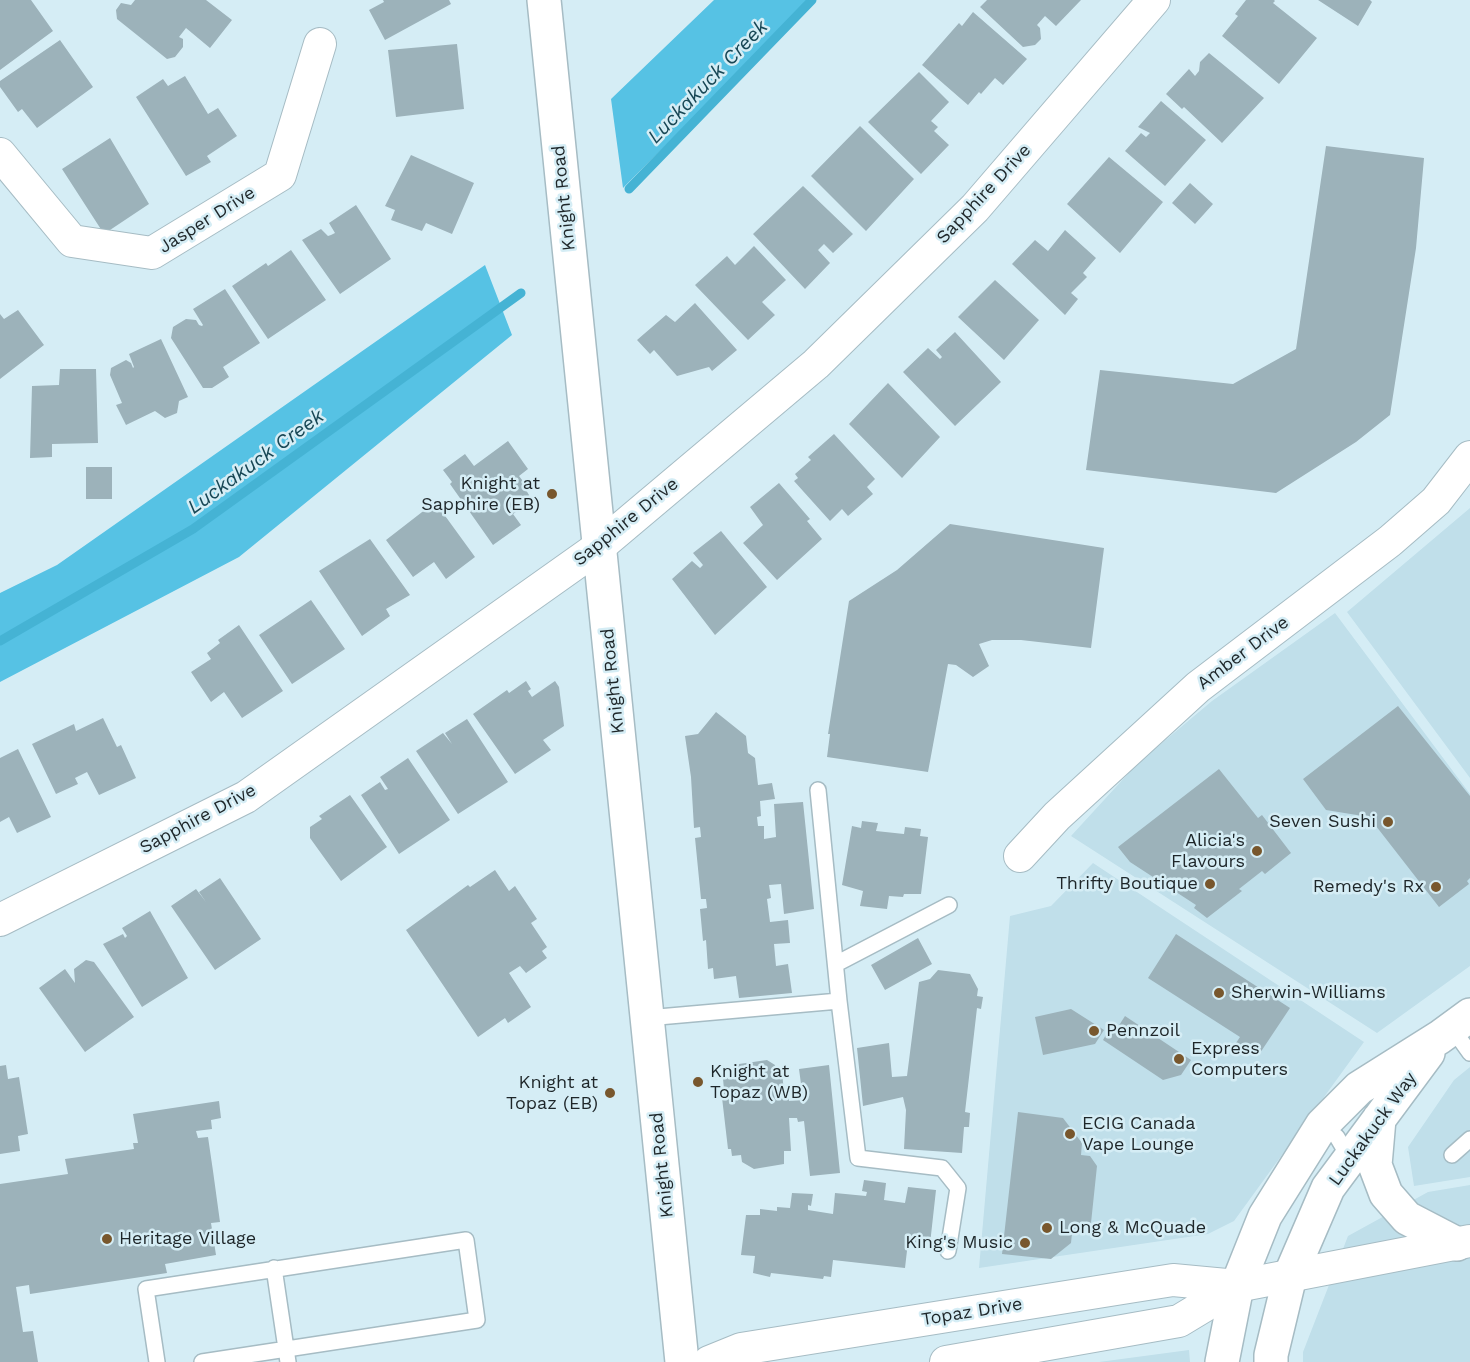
<!DOCTYPE html>
<html>
<head>
<meta charset="utf-8">
<style>
	body { margin:0 }
	canvas { display:block; background:#d5edf5 }
</style>
</head>
<body>
<canvas width="1470" height="1362"></canvas>
<script>
const ctx = document.querySelector('canvas').getContext('2d');
ctx.lineJoin = 'round';
function fill(path, color) {
  ctx.fillStyle = color;
  ctx.fill(path, 'evenodd');
}
function trace(path, color, width, dash) {
  ctx.strokeStyle = color;
  ctx.lineWidth = width;
  ctx.lineCap = dash ? 'butt' : 'round';
  ctx.setLineDash(dash || []);
  ctx.stroke(path);
}
function label(font, color, halo, rows, align = 'center') {
  ctx.font = font + ' "Work Sans",sans-serif';
  ctx.lineWidth = 5;
  ctx.setLineDash([]);
  ctx.textBaseline = 'middle';
  ctx.strokeStyle = halo;
  ctx.fillStyle = color;
  for (const [text, x, y, turn = 0] of rows) {
    ctx.save();
    ctx.translate(x, y);
    ctx.rotate((+turn || 0) * Math.PI / 180);
    ctx.textAlign = isNaN(turn) ? turn : align;
    if (halo) ctx.strokeText(text, 0, 0);
    ctx.fillText(text, 0, 0);
    ctx.restore();
  }
}
const built = new Path2D(`
	M1470 508V778L1347 612Z
	M1335 613 1470 794V966L1377 1033 1071 836 1137 764 1212 701Z
	M1093 863 1364 1042 1234 1221 1208 1234 979 1268 1010 916 1051 906Z
	M1470 1067V1177L1414 1186 1408 1147 1454 1080Z
	M1470 1185V1362H1303V1352L1348 1236 1428 1192Z
	M1189 1350 1190 1362H1099Z`);
const forest = new Path2D(`
	M714 0H810L623 188 611 99Z
	M485 265 512 335 239 557 0 682V593L57 565Z`);
const stream = new Path2D(`
	M629 189 812 0
	M0 641 193 529 521 293`);
const building = new Path2D(`
	M0 0H31L53 31 0 70Z
	M135 0H206L232 20 210 48 186 28 179 37 183 39V47L175 57 167 59 117 19 116 10 121 3 131 5Z
	M383 0H449L451 4 385 40 369 10 384 2Z
	M987 0H1081L1056 26 1045 16 1037 25 1040 28 1041 39 1035 45 1023 47 980 7Z
	M1246 0H1274L1275 1 1273 3 1317 38 1279 84 1222 36 1238 16 1235 14Z
	M1318 0H1370L1372 2 1358 26Z
	M973 12 1027 59 1003 85 995 78 981 94 979 92 968 105 922 65 959 23 962 26Z
	M60 40 93 87 37 128 22 109 18 112 0 87V81Z
	M457 44 464 109 396 117 388 50Z
	M1209 53 1264 98 1222 143 1184 107 1182 109 1166 94 1189 69 1195 76 1199 71 1200 62Z
	M919 72 949 102 931 121 938 127 934 131 949 145 921 174 868 122Z
	M185 76 208 114 218 108 237 136 207 156 211 162 186 176 136 97 163 79 168 86Z
	M1161 101 1206 140 1165 186 1125 151 1141 133 1146 137 1150 133 1138 127Z
	M860 126 914 179 866 231 811 176Z
	M110 138 149 204 104 234 62 169Z
	M1326 146 1424 158 1416 248 1390 415 1356 442 1276 493 1086 470 1100 370 1233 384 1296 349Z
	M411 155 474 183 452 234 426 223 422 231 391 220 395 210 385 206Z
	M1109 157 1163 202 1120 253 1067 204Z
	M1190 183 1213 204 1195 224 1172 203Z
	M803 186 853 234 833 253 824 244 818 250 830 263 805 289 753 234Z
	M356 205 391 259 340 294 302 240 321 229 328 236 331 235 335 233 329 223Z
	M1065 230 1096 258 1083 273 1087 277 1071 293 1078 299 1065 315 1012 264 1035 240 1048 251Z
	M754 246 786 280 762 302 775 315 748 340 695 285 727 256 735 265Z
	M291 250 326 300 268 339 232 286 266 263 268 266Z
	M995 280 1039 320 1004 360 958 317Z
	M225 289 260 343 223 367 229 377 212 388H203L171 338 173 327 186 319 196 320 199 325 202 326 203 325 193 309Z
	M695 303 737 350 712 371 709 367 677 376 654 350 650 354 637 340 666 315 675 322Z
	M18 310 44 345 0 379V314L4 319Z
	M955 332 1001 382 955 426 903 372 928 348 940 359 942 357 936 350Z
	M161 339 188 397 179 401 177 413 165 418 155 411 126 425 116 405 122 403 110 375 111 368 126 360 131 363 133 368 134 367 129 354Z
	M60 369H96L98 443 52 444V457L30 458 32 386 59 385Z
	M888 383 940 437 902 478 849 424Z
	M834 434 875 479 867 487 873 494 848 516 842 509 830 521 794 481 798 478 795 474 811 460 808 457Z
	M508 441 528 469 519 476 529 489 526 490 529 495 526 505 513 514 521 525 493 545 450 484 452 482 443 470 465 454 474 466Z
	M86 467H112V499H86Z
	M779 483 810 519 807 521 822 539 777 580 743 543 763 525 750 507Z
	M435 502 475 557 446 579 434 562 413 577 386 540Z
	M950 524 1104 548 1091 648 1021 640H992L979 644 989 666 973 677 956 665 948 664 928 772 827 757 830 734H828L849 601 897 570Z
	M721 531 767 587 715 635 672 579 692 561 700 568 703 565 693 553Z
	M370 539 410 595 386 609 390 616 362 636 319 571Z
	M311 600 345 649 292 684 259 635Z
	M239 625 283 691 242 718 224 692 211 702 191 672 211 659 207 653 220 643 218 640Z
	M526 681 531 689 528 691 532 697 555 681 559 687 564 726 543 740 551 750 515 774 473 714 507 690 509 693Z
	M1398 706 1470 796V878L1467 881 1469 884 1439 907 1369 817 1326 810 1303 779Z
	M716 712 746 736 748 753 755 758 758 785 772 783 775 799 760 801 761 816 757 817 758 826H764V839L776 837 774 804 803 802 814 909 784 914 781 884 769 885 771 898 767 899 770 922 788 920 790 943 774 944 776 966 788 964 792 993 739 998 736 976 714 979 713 968 708 969 706 940 703 941 700 909 707 908 706 899H701L695 838 701 837 700 827 694 828 691 777 685 736 698 734Z
	M103 718 117 747 121 745 136 778 99 795 87 772 75 778 78 784 56 794 32 744 74 724 76 731Z
	M467 719 508 782 458 814 416 751 443 733 452 744 445 733Z
	M18 749 51 817 17 833 9 817 0 822V758Z
	M408 758 450 820 399 854 361 795 380 782 385 790 388 789 380 777Z
	M1219 769 1258 818 1262 815 1291 853 1265 874 1262 871 1239 889 1242 891 1207 918 1194 908 1196 905 1130 862 1118 847Z
	M350 795 387 847 341 881 310 838V827L322 819 319 816Z
	M862 821 878 823 876 831 904 834 905 827 921 829 920 836 928 837 921 894H904L903 897 889 896 887 909 860 906 863 891 842 885 852 826 861 828Z
	M495 870 509 891 515 886 537 919 531 923 547 947 542 951 547 958 526 973 520 966 509 973 531 1007 508 1023 505 1018 478 1037 406 930 468 885 470 887Z
	M220 878 261 939 215 970 171 906 196 889 206 902 199 892Z
	M150 911 188 978 142 1007 103 944 123 934 125 938 127 936 122 928Z
	M1176 934 1290 1008 1258 1056 1236 1043 1240 1037 1148 978Z
	M918 938 932 964 885 990 871 965Z
	M86 960 94 962 134 1017 85 1052 39 988 65 969 75 983 74 969Z
	M938 970 970 974 978 989 977 996 983 997 981 1009 977 1008 965 1112 970 1113 969 1127H964L962 1153 904 1149 906 1110 903 1097 863 1106 857 1048 889 1043 892 1077 907 1076 919 982 930 979Z
	M1071 1009 1104 1030 1095 1044 1043 1055 1035 1017Z
	M1125 1016 1191 1060 1181 1075 1163 1080 1103 1040 1108 1031 1116 1030Z
	M767 1060 775 1065 776 1073H782L784 1091H788L789 1101 803 1099 799 1069 829 1065 840 1173 810 1176 804 1121 798 1122 797 1118H789L791 1151H784V1164L754 1169 742 1162 741 1155 732 1156 731 1149H728L721 1089H724L723 1079 734 1077 733 1071 739 1064Z
	M6 1065 8 1079 19 1077 28 1134 18 1136 20 1151 0 1154V1066Z
	M219 1101 221 1118 211 1120 212 1129 196 1131 198 1138 208 1137 213 1171 220 1222 211 1223 216 1255 165 1264 167 1273 30 1294 29 1285 16 1287 23 1332 33 1331 38 1362H0V1184L68 1174 65 1159 134 1149 133 1143H138L133 1114Z
	M1018 1112 1063 1118 1082 1143 1081 1155 1090 1156 1097 1166 1091 1223 1081 1234 1072 1233 1071 1243 1051 1259 1002 1254Z
	M864 1180 886 1183 884 1200 905 1203 908 1187 936 1190 930 1244 908 1242 905 1268 833 1260 831 1277 824 1276 823 1279 771 1273 770 1277 753 1273 755 1256 741 1255 746 1215H760V1209L777 1211V1207L790 1208 792 1193 813 1194 811 1206 808 1205V1210L833 1214 835 1193 866 1196 867 1192 862 1191Z`);
const lane = new Path2D(`
	M818 790 839 1001
	M836 964 949 905
	M647 1018 839 1001 858 1158 942 1168 958 1188 948 1251
	M1452 1028 1470 1053
	M1322 1125 1337 1137 1350 1159
	M1452 1155 1470 1139
	M274 1268 288 1362
	M157 1362 146 1289 466 1240 477 1320 202 1362`);
const street = new Path2D(`
	M0 154 72 241 152 253 280 175 320 44
	M1020 856 1057 816 1198 687 1390 541 1436 501 1470 457
	M0 920 246 797 600 546 816 364 975 208 1154 0
	M709 1362 741 1349 1135 1286 1173 1280 1237 1286 1470 1241
	M946 1362 1179 1321 1237 1286`);
const secondary = new Path2D(`
	M544 0 682 1362
	M1379 1119 1375 1165 1386 1194 1407 1218 1457 1244
	M1222 1362 1237 1286 1265 1216 1322 1125 1359 1088 1440 1037 1470 1015
	M1271 1362V1355L1290 1276 1328 1188 1428 1053`);
const markers = [
	[552,494,6,"#78572d"],
	[1388,822,6,"#78572d"],
	[1257,851,6,"#78572d"],
	[1210,884,6,"#78572d"],
	[1436,887,6,"#78572d"],
	[1219,993,6,"#78572d"],
	[1094,1031,6,"#78572d"],
	[1179,1059,6,"#78572d"],
	[698,1082,6,"#78572d"],
	[610,1093,6,"#78572d"],
	[1070,1134,6,"#78572d"],
	[1047,1228,6,"#78572d"],
	[107,1239,6,"#78572d"],
	[1025,1243,6,"#78572d"]
];
const streetNames = [
	["Sapphire Drive",984,194,-47],
	["Knight Road",564,198,-96],
	["Jasper Drive",207,220,-32],
	["Sapphire Drive",626,522,-39],
	["Amber Drive",1243,653,-37],
	["Knight Road",613,681,-96],
	["Sapphire Drive",198,819,-28],
	["Luckakuck Way",1373,1129,-54],
	["Knight Road",662,1165,-96],
	["Topaz Drive",972,1312,-9]
];
const poiNames = [
	["Knight at",540,484],
	["Sapphire (EB)",540,505],
	["Seven Sushi",1376,822],
	["Alicia's",1245,841],
	["Flavours",1245,862],
	["Thrifty Boutique",1198,884],
	["Remedy's Rx",1424,887],
	["Sherwin-Williams",1231,993,"left"],
	["Pennzoil",1106,1031,"left"],
	["Express",1191,1049,"left"],
	["Computers",1191,1070,"left"],
	["Knight at",710,1072,"left"],
	["Topaz (WB)",710,1093,"left"],
	["Knight at",598,1083],
	["Topaz (EB)",598,1104],
	["ECIG Canada",1082,1124,"left"],
	["Vape Lounge",1082,1145,"left"],
	["Long & McQuade",1059,1228,"left"],
	["Heritage Village",119,1239,"left"],
	["King's Music",1013,1243]
];
const waterNames = [
	["Luckakuck Creek",708,82,-46],
	["Luckakuck Creek",256,462,-36]
];
fill(built, '#c0dfea');
fill(forest, '#56c2e4');
trace(stream, '#45b3d4', 9);
fill(building, '#9cb2ba');
trace(lane, '#a6bcc4', 18);
trace(street, '#a6bcc4', 34);
trace(secondary, '#a6bcc4', 36);
trace(lane, '#fff', 15);
trace(street, '#fff', 32);
trace(secondary, '#fff', 33);
for (const [x, y, r, color] of markers) {
  const dot = new Path2D();
  dot.arc(x, y, r, 0, 2 * Math.PI);
  ctx.fillStyle = color;
  ctx.fill(dot);
  trace(dot, '#d5edf5', 2);
}
label('18px', '#1e2629', '#d5edf5', streetNames);
label('18px', '#1e2629', '#d5edf5', poiNames, 'right');
label('italic 20px', '#184755', '#d5edf5', waterNames);
</script>
</body>
</html>
